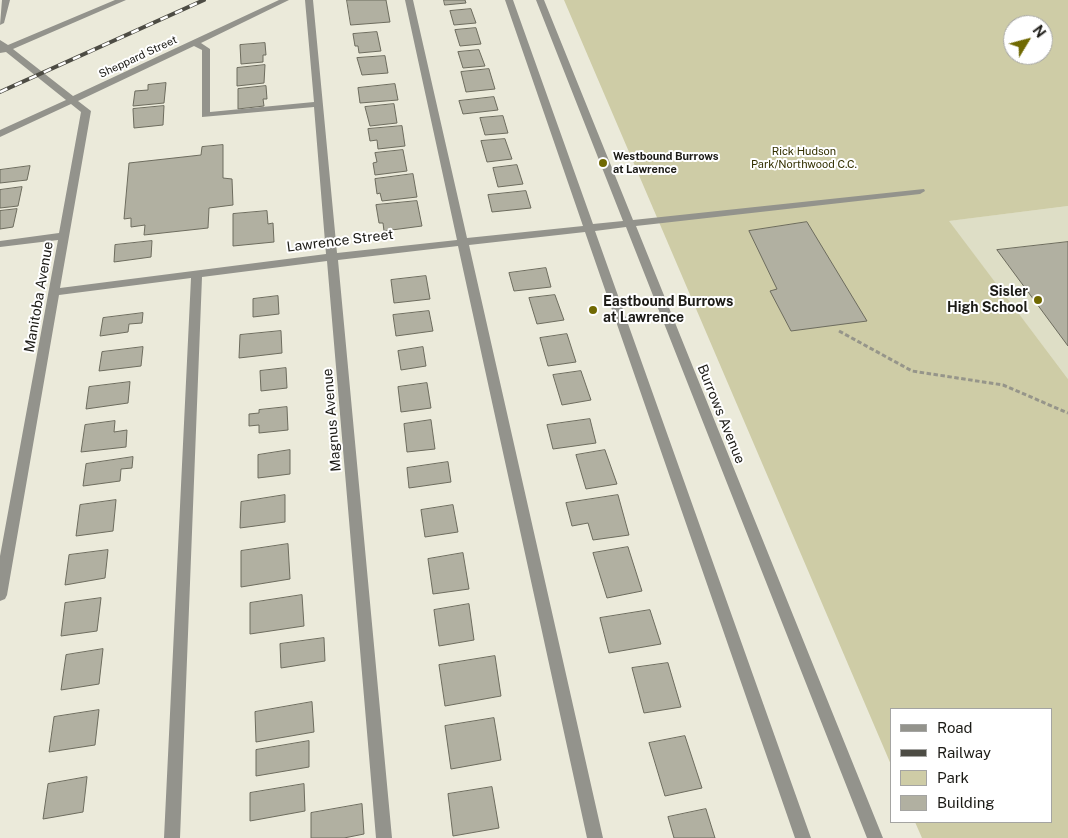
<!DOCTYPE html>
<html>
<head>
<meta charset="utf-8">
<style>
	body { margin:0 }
	#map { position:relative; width:1068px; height:838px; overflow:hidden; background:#ebeada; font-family:"Public Sans",sans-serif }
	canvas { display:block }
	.legend { position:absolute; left:890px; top:708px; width:162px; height:115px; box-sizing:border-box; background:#fff; border:1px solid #a4a4a2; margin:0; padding:6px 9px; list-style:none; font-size:15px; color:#1c1b16 }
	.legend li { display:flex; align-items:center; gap:10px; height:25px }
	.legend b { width:25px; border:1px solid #a4a4a2 }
	.north { position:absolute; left:1003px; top:15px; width:50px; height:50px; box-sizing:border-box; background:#fff; border:1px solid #a4a4a2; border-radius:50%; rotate:53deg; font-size:14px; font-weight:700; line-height:20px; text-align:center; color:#1c1b16 }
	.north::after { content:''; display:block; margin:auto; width:18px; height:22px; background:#706902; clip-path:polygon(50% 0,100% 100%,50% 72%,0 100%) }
</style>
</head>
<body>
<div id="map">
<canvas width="1068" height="838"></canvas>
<ul class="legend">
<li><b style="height:6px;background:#93938c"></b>Road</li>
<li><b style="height:6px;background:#4d4c44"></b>Railway</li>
<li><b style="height:14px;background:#cecca6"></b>Park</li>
<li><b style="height:14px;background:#b1b0a1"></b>Building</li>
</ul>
<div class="north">N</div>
</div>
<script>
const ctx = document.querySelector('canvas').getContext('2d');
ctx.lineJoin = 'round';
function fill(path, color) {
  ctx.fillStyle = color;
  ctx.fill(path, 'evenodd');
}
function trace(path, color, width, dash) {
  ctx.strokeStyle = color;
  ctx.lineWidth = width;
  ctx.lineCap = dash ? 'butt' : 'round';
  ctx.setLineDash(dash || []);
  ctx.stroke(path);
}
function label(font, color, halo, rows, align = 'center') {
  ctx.font = font + ' "Public Sans",sans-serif';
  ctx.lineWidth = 4;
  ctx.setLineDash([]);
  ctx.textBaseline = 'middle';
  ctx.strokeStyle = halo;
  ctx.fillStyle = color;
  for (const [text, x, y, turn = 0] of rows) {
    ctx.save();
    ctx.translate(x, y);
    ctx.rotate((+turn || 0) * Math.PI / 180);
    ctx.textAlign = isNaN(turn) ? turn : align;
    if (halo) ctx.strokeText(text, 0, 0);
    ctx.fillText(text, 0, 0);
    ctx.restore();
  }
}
const built = new Path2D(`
	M1068 206V379L948 221Z`);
const green = new Path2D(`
	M564 0H1068V206L949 221 1068 379V838H922L915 822H1052V709H892V767ZM1013 25H1043V55H1013Z`);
const building = new Path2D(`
	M347 0H386L390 22 351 25Z
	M444 0H465L466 3 445 5Z
	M471 9 476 23 454 25 450 11Z
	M476 28 481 44 460 46 455 30Z
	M377 32 381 51 359 53 358 46H355L353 34Z
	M265 43 266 55H263V62L241 64 240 45Z
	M479 50 485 66 463 68 458 52Z
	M385 56 388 73 362 75 357 58Z
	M265 65 264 83 237 86V68Z
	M489 69 495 89 466 92 461 72Z
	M166 83 164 103 133 106 135 91 148 90V85Z
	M395 84 398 100 360 103 358 88Z
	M266 86 267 99H263L264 106 238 109V89Z
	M494 97 498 110 463 114 459 101Z
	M394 104 397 123 370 126 365 107Z
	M164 106 163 125 134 128 133 109Z
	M503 116 508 133 485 135 480 118Z
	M402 126 405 146 378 149 377 140 370 141 368 129Z
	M505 139 512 159 487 162 481 141Z
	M223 145V178L232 179 233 205 209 208 208 228 144 235 145 225 131 227V218L124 219 129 163 201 155 202 147Z
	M403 150 407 171 375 175 373 163 377 162 375 153Z
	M517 165 523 184 498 187 493 168Z
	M30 166 27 180 0 183V170Z
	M413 174 417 197 382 201 380 193 377 194 375 179Z
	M22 187 18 206 0 208V190Z
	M526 191 531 208 492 212 488 195Z
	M417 201 422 226 384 231 383 223H379L376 205Z
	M17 209 13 227 0 229V211Z
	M267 211 268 224 273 223 274 242 233 246V214Z
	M807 222 867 321 791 331 770 291 777 289 749 231Z
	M152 241 151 257 114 262 115 245Z
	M1068 242V346L997 250Z
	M546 268 551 287 514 291 509 273Z
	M426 276 430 299 394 303 391 280Z
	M555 295 564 320 537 324 529 298Z
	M278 296 279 314 253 317V299Z
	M429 311 433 331 396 336 393 315Z
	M143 313 142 323 129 324 128 332 100 336 103 318Z
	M281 331 282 353 239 358 240 335Z
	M567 334 576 362 548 366 540 338Z
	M143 347 141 366 99 371 102 352Z
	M423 347 426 366 401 370 398 351Z
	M286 368 287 388 261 391 260 371Z
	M581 371 591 400 562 405 553 375Z
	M130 382 128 403 86 409 89 387Z
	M427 383 431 408 401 412 398 387Z
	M287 407 288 430 259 433V425L249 426V414L259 413V410Z
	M590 419 596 443 553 449 547 425Z
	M431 420 435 449 407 452 404 424Z
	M115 421 114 432 127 430 126 447 81 452 85 425Z
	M290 450V474L258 478V455Z
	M605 450 617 484 586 489 576 455Z
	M133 457 132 468 121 469 120 481 83 486 86 464Z
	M448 462 451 482 409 488 407 468Z
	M285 495V522L240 528 241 502Z
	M618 495 629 535 593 540 588 523 572 526 566 503Z
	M116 500 113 531 76 536 80 505Z
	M453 505 458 532 425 537 421 510Z
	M288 544 290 579 241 587V551Z
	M628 547 642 591 607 598 593 553Z
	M108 550 105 578 65 585 69 555Z
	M463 553 469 589 433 594 428 559Z
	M302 595 304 626 250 634V603Z
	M101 598 97 631 61 636 65 603Z
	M469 604 474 640 439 646 434 610Z
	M650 610 661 644 609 653 600 618Z
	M324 638 325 661 281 668 280 644Z
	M103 649 99 684 61 690 66 655Z
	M495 656 501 696 445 706 439 665Z
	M668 663 681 707 644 713 632 668Z
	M312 702 314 732 256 742 255 712Z
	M99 710 95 745 49 752 54 717Z
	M494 718 501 760 451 769 445 726Z
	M685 736 702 788 665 796 649 743Z
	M309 741V767L256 776V750Z
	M87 777 83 812 43 819 48 784Z
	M304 784 305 811 250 821V793Z
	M492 787 499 828 453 836 448 794Z
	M362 804 364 834 344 838H311V813Z
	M706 809 715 838H674L668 817Z`);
const path = new Path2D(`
	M839 331 912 371 1003 385 1068 413`);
const minor = new Path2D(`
	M2 0H10L4 23 0 25Z
	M115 0H126L13 49 73 96 279 0H289L201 43 210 49V112L314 102 305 0H313L337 253 457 240 405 0H413L467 238 583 226 505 0H513L593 224 623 221 536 0H544L633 220 924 189 925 191 920 194 636 226 883 838H867L626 227 595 231 811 838H795L585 232 469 245 603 838H587L458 246 338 260 392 838H376L327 261 202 277 180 838H164L191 278 59 295 7 595 5 599 0 601V556L58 240 0 247V241L59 233 81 112 71 104 0 137V130L66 100 6 52 0 53V40L8 45ZM194 46 202 50V117L314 107 326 254 60 288 91 111 78 101Z`);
const rail = new Path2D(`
	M0 92 204 0`);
const markers = [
	[603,163,5,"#706902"],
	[1038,300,5,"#706902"],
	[593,310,5,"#706902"]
];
const farStreetnames = [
	["Sheppard Street",138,57,-25]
];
const farParknames = [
	["Rick Hudson",804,152],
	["Park/Northwood C.C.",804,165]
];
const farPoinames = [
	["Westbound Burrows",613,157],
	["at Lawrence",613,170]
];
const streetNames = [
	["Lawrence Street",340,241,-7],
	["Manitoba Avenue",39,297,-80],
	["Burrows Avenue",721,414,68],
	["Magnus Avenue",332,420,-95]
];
const poiNames = [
	["Sisler",1028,292],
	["High School",1028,308],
	["Eastbound Burrows",603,302,"left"],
	["at Lawrence",603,318,"left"]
];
fill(built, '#dedec6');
fill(green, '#cecca6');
fill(building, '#b1b0a1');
trace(building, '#6d6c5e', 1);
trace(path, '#96958a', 3, [4.5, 2.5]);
fill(minor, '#93938c');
trace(rail, '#4d4c44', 4);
trace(rail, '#fff', 2.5, [8]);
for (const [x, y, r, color] of markers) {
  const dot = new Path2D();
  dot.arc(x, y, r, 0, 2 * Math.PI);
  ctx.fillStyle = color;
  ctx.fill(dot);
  trace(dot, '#fff', 2);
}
label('11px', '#1c1b16', '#fff', farStreetnames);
label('11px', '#333001', '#fff', farParknames);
label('bold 11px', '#1c1b16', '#fff', farPoinames, 'left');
label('14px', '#1c1b16', '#fff', streetNames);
label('bold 14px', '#1c1b16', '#fff', poiNames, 'right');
</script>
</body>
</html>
